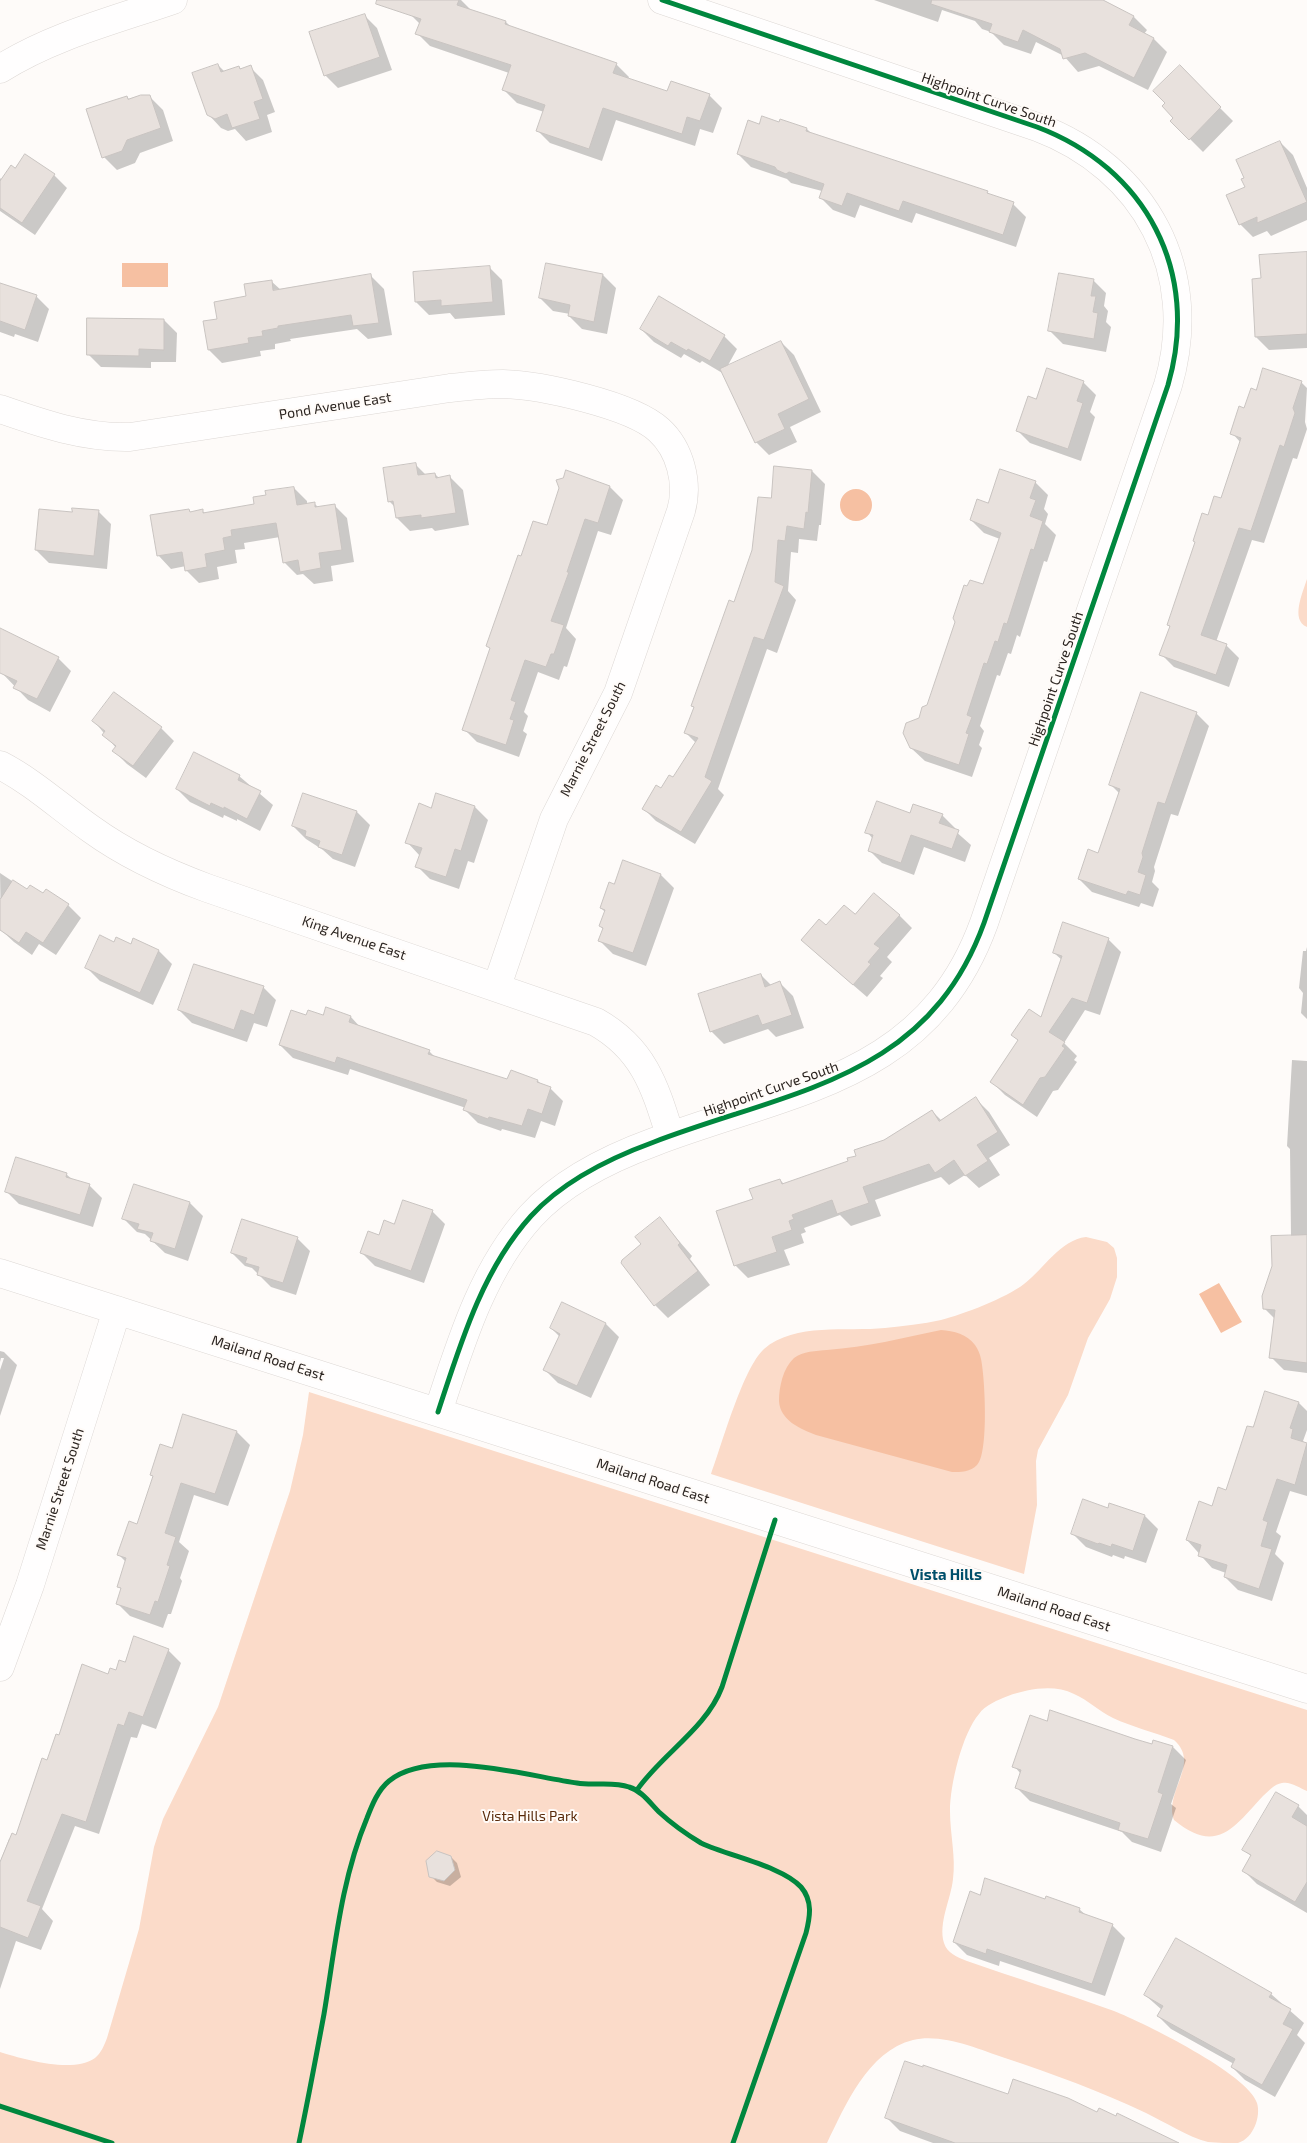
<!DOCTYPE html>
<html>
<head>
<meta charset="utf-8">
<style>
	body { margin:0 }
	canvas { display:block; background:#fefbf9 }
</style>
</head>
<body>
<canvas width="1307" height="2143"></canvas>
<script>
const ctx = document.querySelector('canvas').getContext('2d');
ctx.lineJoin = 'round';
function fill(path, color) {
  ctx.fillStyle = color;
  ctx.fill(path, 'evenodd');
}
function trace(path, color, width, dash) {
  ctx.strokeStyle = color;
  ctx.lineWidth = width;
  ctx.lineCap = dash ? 'butt' : 'round';
  ctx.setLineDash(dash || []);
  ctx.stroke(path);
}
function label(font, color, halo, rows, align = 'center') {
  ctx.font = font + ' "Exo 2",sans-serif';
  ctx.lineWidth = 4;
  ctx.setLineDash([]);
  ctx.textBaseline = 'middle';
  ctx.strokeStyle = halo;
  ctx.fillStyle = color;
  for (const [text, x, y, turn = 0] of rows) {
    ctx.save();
    ctx.translate(x, y);
    ctx.rotate((+turn || 0) * Math.PI / 180);
    ctx.textAlign = isNaN(turn) ? turn : align;
    if (halo) ctx.strokeText(text, 0, 0);
    ctx.fillText(text, 0, 0);
    ctx.restore();
  }
}
const green = new Path2D(`
	M1307 579V627C1290 620 1303 592 1307 579Z
	M1086 1237 1107 1242 1114 1248 1117 1258V1277L1110 1299 1088 1338 1068 1395 1038 1450 1036 1461 1037 1505 1024 1574 711 1474C722 1444 743 1368 764 1349 795 1322 847 1332 885 1328 903 1326 923 1324 941 1320 964 1314 1006 1298 1024 1284 1044 1269 1060 1240 1086 1237Z
	M309 1392 1307 1710V1791C1300 1788 1290 1781 1282 1783 1274 1784 1269 1791 1263 1796 1235 1826 1217 1856 1174 1820 1164 1791 1201 1764 1174 1740 1154 1732 1132 1727 1113 1718 1099 1711 1088 1700 1074 1694 1054 1684 1028 1689 1008 1696 998 1700 985 1705 979 1714 962 1734 950 1785 950 1811 950 1834 956 1857 953 1879 951 1899 938 1923 944 1943 947 1953 957 1957 967 1961 1015 1978 1065 1993 1114 2011 1144 2023 1248 2074 1257 2103 1261 2116 1254 2138 1238 2143 1231 2143 1216 2143 1208 2142 1188 2137 1165 2122 1146 2113 1100 2091 1053 2074 1005 2058 978 2049 942 2033 913 2040 868 2051 845 2106 827 2143H0V2052C23 2059 73 2074 95 2058 101 2053 104 2046 107 2038L139 1929 154 1847 163 1819 218 1707 290 1491 303 1435Z`);
const water = new Path2D(`
	M122 263H168V287H122Z
	M840 505a16 16 0 1 1 32 0a16 16 0 1 1-32 0Z
	M1219 1283 1242 1322 1221 1333 1199 1294Z
	M941 1330C954 1331 967 1334 975 1345 978 1349 980 1354 981 1359 985 1377 989 1454 977 1465 971 1472 960 1472 952 1472L816 1435C800 1429 780 1420 779 1401 779 1387 783 1368 794 1358 803 1351 816 1351 827 1350 867 1347 903 1338 941 1330Z`);
const shadow = new Path2D(`
	M415 0H461L472 11 506 22 511 27 616 64 629 77 628 79 668 92 709 95 722 108 713 133 700 129 695 146 616 120 602 161 550 143 537 130 544 112 517 103 504 90 509 73 430 46 417 33 420 24 410 14Z
	M874 0H1100L1134 17 1147 30 1144 34 1154 39 1167 52 1148 90 1099 66 1078 72 1064 56 1036 42 1031 54 1004 45 991 32 982 29 975 21 942 10 938 22Z
	M364 15 377 28 392 70 338 88 325 75Z
	M218 65 225 72 239 67 242 70 250 67 263 80 275 112 267 115 272 132 246 141 235 129 228 131 221 128 208 114Z
	M149 96 163 110 173 141 140 153 135 163 117 170 104 157 127 97 130 100Z
	M1209 97 1233 121 1203 152 1172 121Z
	M781 120 807 129 812 134 987 192 992 196 1013 204 1026 217 1016 247 916 213 912 223 860 205 855 218 833 210 820 197 822 191 791 183 787 179 751 167 738 154 760 125 779 123Z
	M1280 142 1293 155 1307 188V220L1271 236 1267 231 1253 237 1240 224 1247 188Z
	M15 169 54 175 67 188 35 235 0 211V178L2 180Z
	M1307 254V348L1269 350 1256 337 1262 279Z
	M489 267 502 280 505 315 455 319 450 313 429 315 416 302Z
	M603 275 616 288 607 334 582 329 569 316 570 314 553 311 540 298Z
	M371 276 384 289 392 335 368 339 357 329 290 339 291 341 275 344V349L260 351 261 356 222 363 209 350 218 320 271 281 281 290Z
	M1093 280 1106 293 1104 306 1108 311 1106 322 1111 327 1106 352 1063 344 1050 331Z
	M0 284 36 296 49 309 38 342 15 334 14 337 0 332Z
	M659 298 724 336 737 349 727 367 781 342 794 355 821 412 790 427 797 442 769 455 756 442 724 374 702 361 700 363 684 354 681 358 654 342 641 329Z
	M164 320 177 333 176 362H151V368L101 367 88 354Z
	M1083 382 1096 395 1090 412 1095 417 1081 461 1030 443 1017 430 1037 401Z
	M1301 382 1307 388 1305 422 1307 429 1297 459 1293 458 1264 543 1252 540 1216 642 1226 645 1239 658 1229 687 1174 667 1161 654 1170 627 1168 625 1209 516 1222 500 1241 443 1232 433 1257 391Z
	M415 464 426 475 435 474 439 478 450 477 463 490 469 525 435 531 432 528 410 531 397 518 395 507 389 501Z
	M812 471 825 484 821 525H819L817 541 799 539 798 553 791 552 788 591 796 600 777 653 767 649 718 789 724 795 695 844 656 821 643 808 674 779 696 743 686 733 695 708 692 706 735 604 772 499Z
	M566 472 610 487 623 500 611 535 598 531 566 628 576 639 567 667 564 666 559 680 538 672 524 712 528 716 523 731 527 734 519 757 477 742 464 729 491 649 488 646 522 557 548 527Z
	M1035 482 1048 495 1044 509 1048 514 1045 524 1056 535 1047 562 1044 561 1020 637 1017 635 1011 654 1008 653 1000 676 997 675 980 726 984 731 979 745 982 748 972 777 925 761 911 748 920 719 928 706 984 586 1000 539 984 533 971 520 989 504Z
	M294 488 307 501V505L314 503 319 508 334 505 347 518 354 562 331 566 333 581 314 584 303 574 297 575 284 562 280 537 244 543 245 549 235 550 237 563 217 567 219 579 199 583 186 570V566L171 569 158 555 189 510 191 513 202 511 205 513 256 505 267 496Z
	M98 511 111 524 107 569 49 563 36 550 73 514Z
	M0 644 58 658 71 671 50 712 28 700 0 671Z
	M1196 713 1209 726 1178 816 1171 814 1154 867 1155 871 1152 882 1159 889 1153 907 1141 903 1139 907 1092 892 1079 879 1099 855 1119 793 1111 785Z
	M94 721 161 728 174 741 146 778 127 764 114 751 116 748Z
	M239 776 273 805 260 831 237 819V821L224 815 223 818 190 802 177 789Z
	M437 794 475 807 488 820 474 863 468 861 459 889 430 879 417 866 420 856 407 842 432 809Z
	M357 812 370 825 355 867 333 859 323 850 306 839 293 826Z
	M911 814 942 815 955 828 954 830 971 845 965 862 924 847 914 875 882 863 869 850 873 839 867 832Z
	M623 861 661 875 674 888 646 966 613 954 600 941 604 930 600 926 605 912 601 908 615 885Z
	M0 873 27 891 68 905 81 918 56 955 39 944 32 955 14 942 1 930Z
	M899 915 912 928 887 957 892 962 880 976 883 978 867 997 816 953 826 927 855 916Z
	M1108 939 1121 952 1100 1015 1085 1010 1064 1043 1077 1056 1074 1060 1077 1062 1058 1090 1053 1091 1037 1117 1005 1095 992 1082 1019 1041 1013 1035 1042 1019 1062 960 1054 953Z
	M114 943 159 951 172 964 153 1005 100 981 87 968Z
	M1307 947V1019L1301 1013 1303 993 1299 988 1303 951H1306Z
	M761 975 772 986 780 983 793 996 804 1028 776 1037 768 1029 724 1044 711 1031Z
	M263 987 276 1000 267 1027 254 1023 247 1042 192 1023 179 1010Z
	M326 1009 351 1017 361 1028 429 1051 436 1058 508 1081H538L542 1085 550 1088 563 1101 555 1126 541 1121 535 1138 502 1129 501 1131 478 1123 465 1110 466 1108 350 1069 348 1075 293 1058 280 1045 307 1017H324Z
	M1292 1060 1307 1061V1373L1284 1370 1271 1357 1275 1319 1264 1308 1291 1236 1290 1149 1287 1146Z
	M976 1099 989 1112 1010 1145 989 1158 1000 1175 979 1188 965 1175 949 1185 941 1177 875 1200 881 1216 851 1226 840 1215 804 1228 806 1232 801 1234 804 1243 784 1250 790 1265 748 1278 735 1265 754 1199 780 1180 784 1184 849 1162 932 1111 942 1121Z
	M66 1174 73 1180 89 1185 102 1198 93 1227 19 1204 6 1191Z
	M190 1203 203 1216 188 1261 165 1253 145 1234 137 1232 124 1219Z
	M432 1211 445 1224 424 1283 375 1266 362 1253 395 1225Z
	M660 1219 692 1256 690 1259 710 1285 668 1318 655 1305 643 1245Z
	M297 1238 310 1251 296 1295 271 1287 252 1268 245 1266 232 1253Z
	M563 1304 606 1324 619 1337 591 1398 558 1383 545 1370 560 1337 551 1328Z
	M0 1351 4 1352 17 1365 0 1416V1370L4 1358H1L0 1362Z
	M1299 1403 1307 1411V1430L1303 1441 1307 1445V1496L1290 1491 1276 1532 1281 1536 1275 1554 1284 1563 1272 1601 1238 1590 1225 1577 1226 1573 1212 1568 1187 1540 1227 1491 1254 1429Z
	M184 1415 237 1432 250 1445 228 1506 194 1495 179 1542 189 1551 180 1578 182 1581 171 1614H168L163 1628 130 1616 117 1603 122 1590 118 1586 126 1562 119 1555 138 1525 154 1477 151 1474 173 1449Z
	M1110 1505 1145 1516 1158 1529 1146 1563 1125 1556 1124 1559 1113 1555 1112 1557 1086 1547 1073 1534 1108 1509Z
	M168 1650 181 1663 156 1729 142 1724 137 1738 131 1737 99 1834 75 1826 42 1909 53 1921 41 1950 16 1941 0 1989V1862L9 1839 17 1837 59 1737 109 1676 125 1664Z
	M1047 1722 1153 1745 1154 1741 1173 1747 1186 1760 1171 1804 1176 1808 1161 1852 1132 1842 1122 1832 1030 1801 1017 1788 1021 1774 1014 1766Z
	M1298 1806 1307 1815V1913L1257 1884 1244 1871 1252 1857 1244 1850Z
	M451 1857 457 1863 461 1877 450 1886 437 1882 431 1876Z
	M980 1896 1045 1901 1079 1909 1087 1916 1112 1925 1125 1938 1105 1996 1000 1961 999 1966 967 1955 954 1942Z
	M1271 1994 1304 2023 1297 2035 1305 2043 1275 2097 1245 2080 1232 2067 1234 2064 1171 2029 1158 2016 1162 2010 1145 1995Z
	M1009 2096 1098 2114 1176 2143H933L900 2131 887 2118Z`);
const building = new Path2D(`
	M377 0H459L457 5 506 21 505 24 617 63 613 73 667 91 671 81 710 94 700 121 687 117 682 134 603 108 589 149 536 131 545 105 502 90 511 65 415 34 421 19 376 4Z
	M932 0H1103L1134 16 1129 25 1154 38 1134 78 1085 53 1063 59 1060 49 1023 30 1018 42 989 32 992 24 931 4Z
	M365 14 380 57 324 76 309 32Z
	M218 64 221 72 239 66 240 69 251 65 263 99 254 102 260 119 232 128 227 114 215 119 207 115 192 73Z
	M1180 65 1221 107 1189 140 1170 121 1173 118 1162 106 1165 103 1153 91Z
	M141 95H150L161 128 127 140 122 151 102 158 86 109 127 96 128 99Z
	M762 116 779 122 780 119 807 128 806 131 988 191 987 193 1014 202 1003 235 903 201 899 211 847 193 842 206 819 198 824 184 789 172 786 174 777 170 775 167 737 154 748 120 759 124Z
	M1280 141 1307 202 1257 223V217L1239 225 1226 195 1245 187 1241 179 1244 178 1236 160Z
	M25 154 55 174 22 223 0 208V181L11 165 15 168Z
	M1307 252V334L1255 337 1252 279 1261 278 1259 255Z
	M546 263 603 274 594 322 568 316 570 305 539 298Z
	M490 266 493 302 441 306V300L415 302 413 272Z
	M1059 273 1094 279 1091 296H1096L1093 312 1098 313 1094 339 1048 331Z
	M371 274 379 323 353 326 351 315 278 326V328L262 331 263 336 248 338 249 343 208 350 203 321 217 319 214 302 246 296 244 284 272 280 273 290Z
	M0 283 37 295 25 330 0 321Z
	M659 296 725 335 710 361 688 349 687 351 671 342 668 346 640 329Z
	M87 318 164 319V350L139 349V356L87 355Z
	M781 341 809 399 778 414 785 429 755 443 720 369Z
	M1047 368 1084 381 1077 401 1083 403 1068 449 1016 431 1028 396 1036 399Z
	M1263 368 1302 381 1293 408 1295 413 1284 447 1280 445 1251 531 1239 528 1201 635 1227 644 1216 675 1159 655 1170 626 1167 625 1195 542 1193 541 1202 513 1208 515 1214 496 1221 498 1241 438 1230 434 1239 406 1244 408 1251 388 1256 390Z
	M416 463 418 475 435 473 436 478 450 475 456 513 421 518V515L396 518 393 501 388 502 383 468Z
	M774 466 812 470 808 513 806 512 804 529 787 526 785 541 778 540 775 582 784 586 764 640 754 637 705 777 712 781 681 832 642 809 656 785 661 788 669 775 673 777 698 738 684 733 694 707 691 706 729 600 734 602 752 550 758 497 771 498Z
	M1000 469 1036 481 1030 498 1036 500 1030 516 1043 521 1034 550 1031 549 1007 624 1004 623 998 642 995 641 987 664 984 663 967 715 972 717 966 733 969 734 959 765 910 748 903 733 906 723 919 718 922 707 927 705 955 622 953 618 964 585 967 586 970 580 983 584 1001 533 970 520 977 499 988 503Z
	M566 470 610 486 598 523 585 519 567 572H569L551 621 564 625 554 654H551L546 667 525 660 511 700 516 702 510 719 514 720 506 745 462 730 490 648 486 646 518 555 521 556 533 521 547 525 559 488 556 480 563 478Z
	M294 487 297 505 315 502V507L335 504 342 550 319 553 321 568 300 572 298 560 283 563 276 523 231 530 232 536 223 538 225 550 205 554 207 567 185 571 182 552 157 556 150 515 189 509 190 512 203 509V513L254 504 253 497 266 495 265 491Z
	M72 508 99 510 94 556 35 550 39 509 72 512Z
	M0 628 59 657 37 699 13 688 17 681 0 673Z
	M114 692 162 727 133 766 112 751 116 746 102 735 105 731 92 721Z
	M1141 692 1197 712 1165 804 1158 802 1142 853 1143 857 1138 872 1146 875 1140 895 1128 891 1126 895 1078 879 1088 849 1098 853 1120 789 1109 785Z
	M194 752 240 775 238 780 261 791 247 819 224 807V809L211 803 210 806 176 789Z
	M303 793 357 811 342 855 318 847 320 841 305 836 306 831 292 826Z
	M436 793 475 806 461 851 455 849 446 877 415 867 422 848 405 843 419 803 431 808Z
	M877 801 910 813 913 804 943 814 939 823 959 830 952 849 911 835 901 863 868 851 873 835 865 833Z
	M623 860 661 874 633 953 598 941 603 928 599 926 605 910 600 908 609 882 614 884Z
	M13 880 27 889 30 885 43 893 46 889 69 904 43 943 26 932 19 943 0 930V900Z
	M874 893 900 915 874 944 880 948 868 962 871 964 853 985 801 940 819 919 826 925 844 905 855 914Z
	M1063 922 1109 938 1087 1003 1072 998 1049 1032 1065 1042 1062 1046 1065 1048 1045 1077 1040 1078 1023 1105 990 1082 1018 1040 1011 1035 1029 1009 1041 1017 1062 956 1053 953Z
	M100 935 114 942 116 937 131 944 133 938 159 950 140 993 85 968Z
	M194 964 264 986 254 1015 241 1010 234 1030 178 1010Z
	M761 974 765 987 780 981 792 1015 762 1025 758 1015 710 1032 698 994Z
	M326 1007 351 1016 349 1022 430 1050 428 1054 507 1079 511 1070 538 1080 537 1082 551 1087 542 1114 528 1109 522 1126 489 1117 488 1119 463 1110 467 1100 337 1057 335 1063 279 1045 291 1010 306 1015 308 1010 323 1015Z
	M976 1097 998 1132 977 1145 988 1161 965 1176 954 1160 935 1173 929 1164 863 1187 869 1203 837 1214 832 1200 792 1215 794 1219 789 1221 792 1230 772 1237 777 1252 734 1266 716 1211 753 1199 749 1189 780 1179 782 1184 848 1161 847 1158 856 1156 854 1150 884 1140 932 1110 939 1121Z
	M16 1157 67 1173 66 1177 90 1184 80 1215 5 1192Z
	M134 1184 190 1202 175 1249 150 1241 153 1233 137 1229 139 1224 122 1219Z
	M403 1200 433 1210 411 1271 360 1253 368 1231 379 1235 384 1220 394 1224Z
	M660 1217 680 1243 678 1245 698 1271 654 1306 621 1263 622 1260 641 1244 635 1237Z
	M242 1219 298 1237 283 1283 257 1275 259 1267 245 1263 247 1258 231 1253Z
	M1307 1235V1363L1269 1358 1275 1310 1263 1309 1262 1296 1272 1266 1271 1236Z
	M562 1302 606 1323 577 1386 543 1370 560 1334 550 1328Z
	M1265 1391 1299 1402 1290 1428 1293 1429 1291 1438 1307 1443 1295 1485 1277 1479 1263 1520 1268 1522 1261 1546 1272 1549 1259 1589 1224 1577 1227 1565 1198 1556 1201 1545 1186 1540 1199 1501 1212 1506 1218 1487 1226 1490 1247 1426 1253 1427Z
	M183 1414 237 1431 215 1494 181 1483 165 1533 176 1537 167 1565 170 1566 158 1602 155 1601 150 1615 116 1604 121 1588 117 1587 126 1558 117 1555 129 1521 137 1524 153 1476 150 1475 160 1444 172 1448Z
	M1083 1499 1108 1508 1109 1503 1145 1515 1133 1551 1112 1544 1111 1547 1099 1543 1098 1544 1071 1534Z
	M134 1636 169 1649 143 1717 129 1712 124 1726 118 1724 86 1822 62 1814 27 1901 41 1906 28 1938 0 1927V1862L12 1833 16 1835 42 1758 47 1760 56 1734 59 1735 82 1664 108 1674 110 1668 116 1670 119 1660 125 1662Z
	M1050 1710 1135 1739 1152 1744 1153 1740 1173 1746 1158 1792 1163 1794 1148 1839 1118 1830 1120 1823 1015 1788 1021 1770 1012 1767 1030 1715 1047 1721Z
	M1276 1792 1299 1805 1292 1817 1307 1826V1882L1295 1902 1242 1871 1251 1855 1242 1850Z
	M437 1851 451 1856 455 1870 444 1881 429 1877 426 1861Z
	M985 1878 1045 1899 1046 1896 1080 1908 1079 1912 1113 1924 1092 1984 987 1949 986 1954 953 1942 970 1891 980 1895Z
	M1176 1938 1272 1993 1269 1997 1291 2009 1283 2024 1293 2029 1262 2085 1231 2067 1235 2059 1157 2016 1163 2006 1144 1995Z
	M905 2061 923 2067V2065L1008 2094 1013 2079 1068 2098 1097 2112 1099 2108 1116 2116 1117 2113 1179 2143H955L885 2118Z`);
const minor = new Path2D(`
	M0 69C52 36 115 20 173 0
	M0 409C43 424 84 438 130 437L450 388C468 386 486 384 503 384 541 385 632 405 659 430 680 449 689 483 681 511L618 693 554 819 497 986
	M0 765C33 782 61 808 91 829 127 855 166 873 207 888L596 1022C644 1049 655 1087 670 1135
	M0 1273 1307 1689
	M438 1412C460 1345 482 1270 531 1216 563 1181 610 1158 654 1142 790 1090 927 1080 984 923L1168 385C1201 272 1146 168 1037 127L662 0
	M0 1667 30 1585 117 1310`);
const cycleway = new Path2D(`
	M438 1412C460 1345 482 1270 531 1216 563 1181 610 1158 654 1142 790 1090 927 1080 984 923L1168 385C1201 272 1146 168 1037 127L662 0
	M637 1790C662 1754 706 1729 722 1687L775 1520
	M0 2106 112 2143
	M299 2143C308 2100 316 2057 324 2014 335 1948 341 1880 367 1818 372 1805 378 1790 389 1781 431 1747 527 1776 577 1783 594 1786 613 1781 629 1787 642 1791 650 1803 659 1812 672 1824 686 1834 701 1843 728 1856 782 1866 801 1887 813 1901 810 1917 806 1933L733 2143`);
const streetNames = [
	["Highpoint Curve South",989,100,19],
	["Pond Avenue East",335,406,-9],
	["Highpoint Curve South",1056,679,-71],
	["Marnie Street South",593,739,-63],
	["King Avenue East",354,938,19],
	["Highpoint Curve South",771,1089,-19],
	["Mailand Road East",268,1358,18],
	["Mailand Road East",653,1481,18],
	["Marnie Street South",60,1489,-72],
	["Mailand Road East",1054,1609,18]
];
const parkNames = [
	["Vista Hills Park",530,1816]
];
const neighbourhoodNames = [
	["Vista Hills",946,1575]
];
fill(green, '#fbdbc9');
fill(water, '#f6c0a2');
fill(shadow, '#0003');
fill(building, '#e8e1dd');
trace(building, '#c9c4c1', 1);
trace(minor, '#ddd8d5', 29);
trace(minor, '#fffefe', 28);
trace(cycleway, '#00873e', 5);
label('14px', '#2c2521', '#fffbf8', streetNames);
label('14px', '#592a0a', '#fffbf8', parkNames);
label('bold 15px', '#004f6a', '#fffbf8', neighbourhoodNames);
</script>
</body>
</html>
